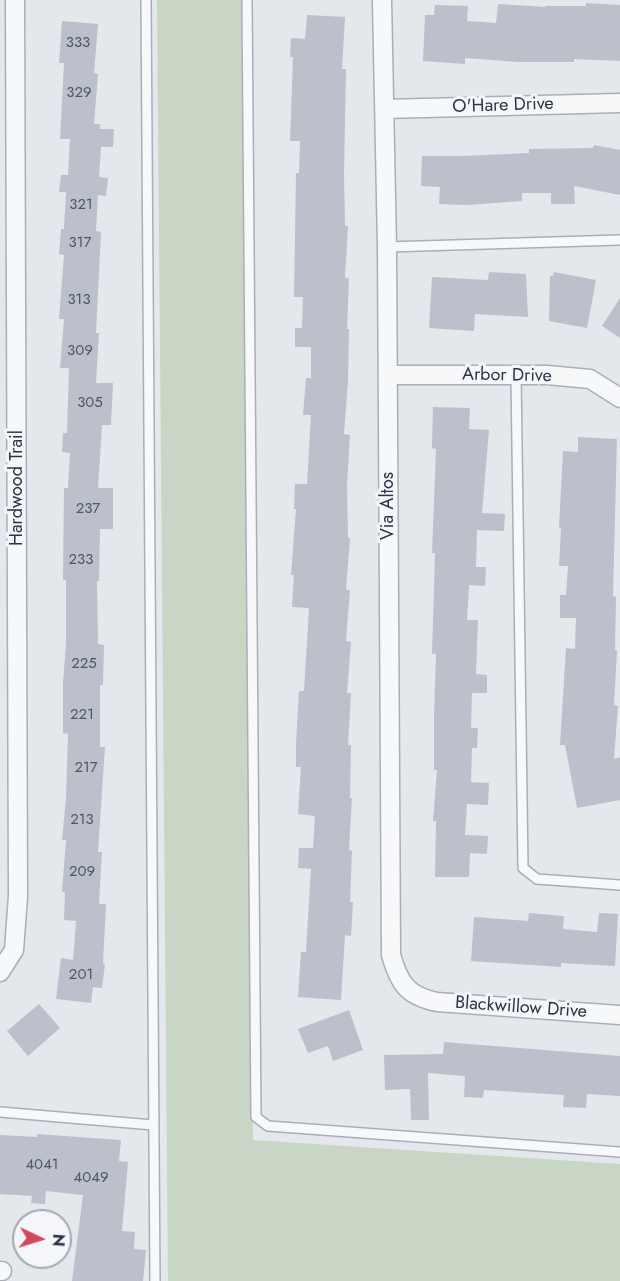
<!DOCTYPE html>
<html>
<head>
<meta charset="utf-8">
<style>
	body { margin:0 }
	#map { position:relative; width:620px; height:1281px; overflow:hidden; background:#e4e7ec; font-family:Jost,sans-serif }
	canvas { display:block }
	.north { position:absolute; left:12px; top:1209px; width:60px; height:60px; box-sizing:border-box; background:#f4f6f9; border:2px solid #a4a8b1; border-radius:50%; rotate:94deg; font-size:16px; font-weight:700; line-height:24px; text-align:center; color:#2b3445 }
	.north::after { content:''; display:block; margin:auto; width:21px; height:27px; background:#d1495b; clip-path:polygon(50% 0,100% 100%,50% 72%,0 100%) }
</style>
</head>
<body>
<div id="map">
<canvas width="620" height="1281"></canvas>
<div class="north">N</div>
</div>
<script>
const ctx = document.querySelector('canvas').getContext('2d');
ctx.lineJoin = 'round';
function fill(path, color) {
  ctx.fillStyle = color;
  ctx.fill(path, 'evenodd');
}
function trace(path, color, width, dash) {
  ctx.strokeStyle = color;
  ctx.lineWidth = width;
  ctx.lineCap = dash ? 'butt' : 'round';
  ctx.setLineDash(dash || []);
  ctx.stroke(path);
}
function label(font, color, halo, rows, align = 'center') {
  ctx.font = font + ' Jost,sans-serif';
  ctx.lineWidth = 6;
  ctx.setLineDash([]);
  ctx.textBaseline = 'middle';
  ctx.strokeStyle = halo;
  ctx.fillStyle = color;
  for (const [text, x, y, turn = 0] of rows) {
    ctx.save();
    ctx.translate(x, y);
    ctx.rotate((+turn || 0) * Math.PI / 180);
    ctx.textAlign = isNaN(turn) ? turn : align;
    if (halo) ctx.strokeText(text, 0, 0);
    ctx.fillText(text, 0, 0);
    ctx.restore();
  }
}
const green = new Path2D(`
	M157 0H244L253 1140 620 1164V1281H168Z`);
const building = new Path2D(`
	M586 3 620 5V61L574 59V62H518L465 58V64L423 61 425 15H434L435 5 468 6 467 21 496 23 498 4 545 7V6H586Z
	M307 15 345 17 342 69H346L344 173 345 226H348L345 278H349L347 329H349L348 381 344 434 350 435 347 485 348 538H350L346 590H350L346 641 351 642 347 693H351L348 745H351L350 798H352L349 850 352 851 350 902H353L351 936 345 935 341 1000 298 997 301 952H306L311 869 298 868 299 848H313L315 816 298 814 301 767H296V744L299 691H304L309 608 292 607 294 575H291L296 509H294L295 484H307L311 415H303L306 378H311V347H295V328H302L303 297H294L296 173H299L300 141H290L293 57H290L291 38 305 39Z
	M62 21 98 24 94 73 98 74 94 124H100V129H114L113 147H101L99 177 108 178 106 196 98 195 96 231 101 232 96 333H99L96 383H113L111 425H102L98 488H113V529H100L99 581H97L98 644 104 645 103 685H100V747H105L98 852H102L99 904H106L103 963 105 964 102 988 93 987 91 1003 56 999 61 958 73 960 76 921 64 920 65 892H62L66 840H62L66 798 68 734 63 733V683L66 643V580H63L64 488H68L70 453 62 452 63 433H67L69 368H60L64 319H59L64 255 59 254 61 229H64L66 192H59L61 175H68L70 139H60L64 63H59Z
	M594 145 620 150V195L574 186 575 204H551V193H522V201L468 205 439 204 440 187 421 186 422 156H462L529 153V149L593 148Z
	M489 272 526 274 528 317 475 314 474 331 429 328 432 277 488 280Z
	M554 272 596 280 587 328 549 321 550 276H553Z
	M620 298V338L602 326Z
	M433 407 470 408 469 429 489 430 482 513 505 514 504 531 477 530 476 567H486L485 586 469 585 467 620H478L476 674 487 675V693H472L471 728H478L477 748H472L471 782 489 783 488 805 467 804 465 835 488 836 487 854 470 853 469 877H435L436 821H433L437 770H434V716L436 654H432L435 553H432L436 449 432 448Z
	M578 437 617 439 613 596 616 597 615 650 617 651 614 705 618 706 614 759 620 757V800L577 808 565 745H560L566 648 575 649 576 618H560V595H566L568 566H559L561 528 559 527 563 451 578 452Z
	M529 913 564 916 563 929 597 932 599 913 618 914 615 966 561 963V967L471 961 474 917 528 921Z
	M39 1004 60 1028 28 1056 7 1031Z
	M349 1010 363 1050 333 1061 328 1046 308 1053 298 1029Z
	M444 1042 620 1056V1096L587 1094 586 1108 563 1107 564 1095 484 1090 483 1098 464 1097 465 1076 428 1073 429 1120H411L410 1089 385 1090 384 1055 443 1054Z
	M37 1134 121 1140 119 1161 128 1162 122 1231 135 1232 134 1249 146 1250 143 1281H72L83 1195 46 1191 45 1204 31 1203 32 1196 0 1194V1135L37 1137Z`);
const service = new Path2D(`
	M146 0 155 1281
	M247 0 256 1117 268 1126 620 1152
	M387 247 620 240
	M516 375 523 868 537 879 620 885
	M0 1112 153 1125`);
const minor = new Path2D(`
	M382 0 387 247 391 955C399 983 407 996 437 1002L620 1015
	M385 109 620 103
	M388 375H547L590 379 620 398
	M0 972 14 950 18 896 15 0
	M0 1271H2`);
const numberNames = [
	["333",78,43],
	["329",79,93],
	["321",81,205],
	["317",80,243],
	["313",79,300],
	["309",80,351],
	["305",90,403],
	["237",88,509],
	["233",81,560],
	["225",84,664],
	["221",82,715],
	["217",86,768],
	["213",82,820],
	["209",82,872],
	["201",81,975],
	["4041",42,1165],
	["4049",91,1178]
];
const streetNames = [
	["O'Hare Drive",503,106,-2],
	["Arbor Drive",507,376,1],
	["Hardwood Trail",18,488,-90],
	["Via Altos",389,506,-90],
	["Blackwillow Drive",521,1008,4]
];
fill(green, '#c9d6c5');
fill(building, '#bbc0ca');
trace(service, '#a9aeb7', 12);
trace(minor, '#a9aeb7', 21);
trace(service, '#f7f8fa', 9);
trace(minor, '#f7f8fa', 18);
label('15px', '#4f5766', null, numberNames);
label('18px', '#2b3445', '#f4f6f9', streetNames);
</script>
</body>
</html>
